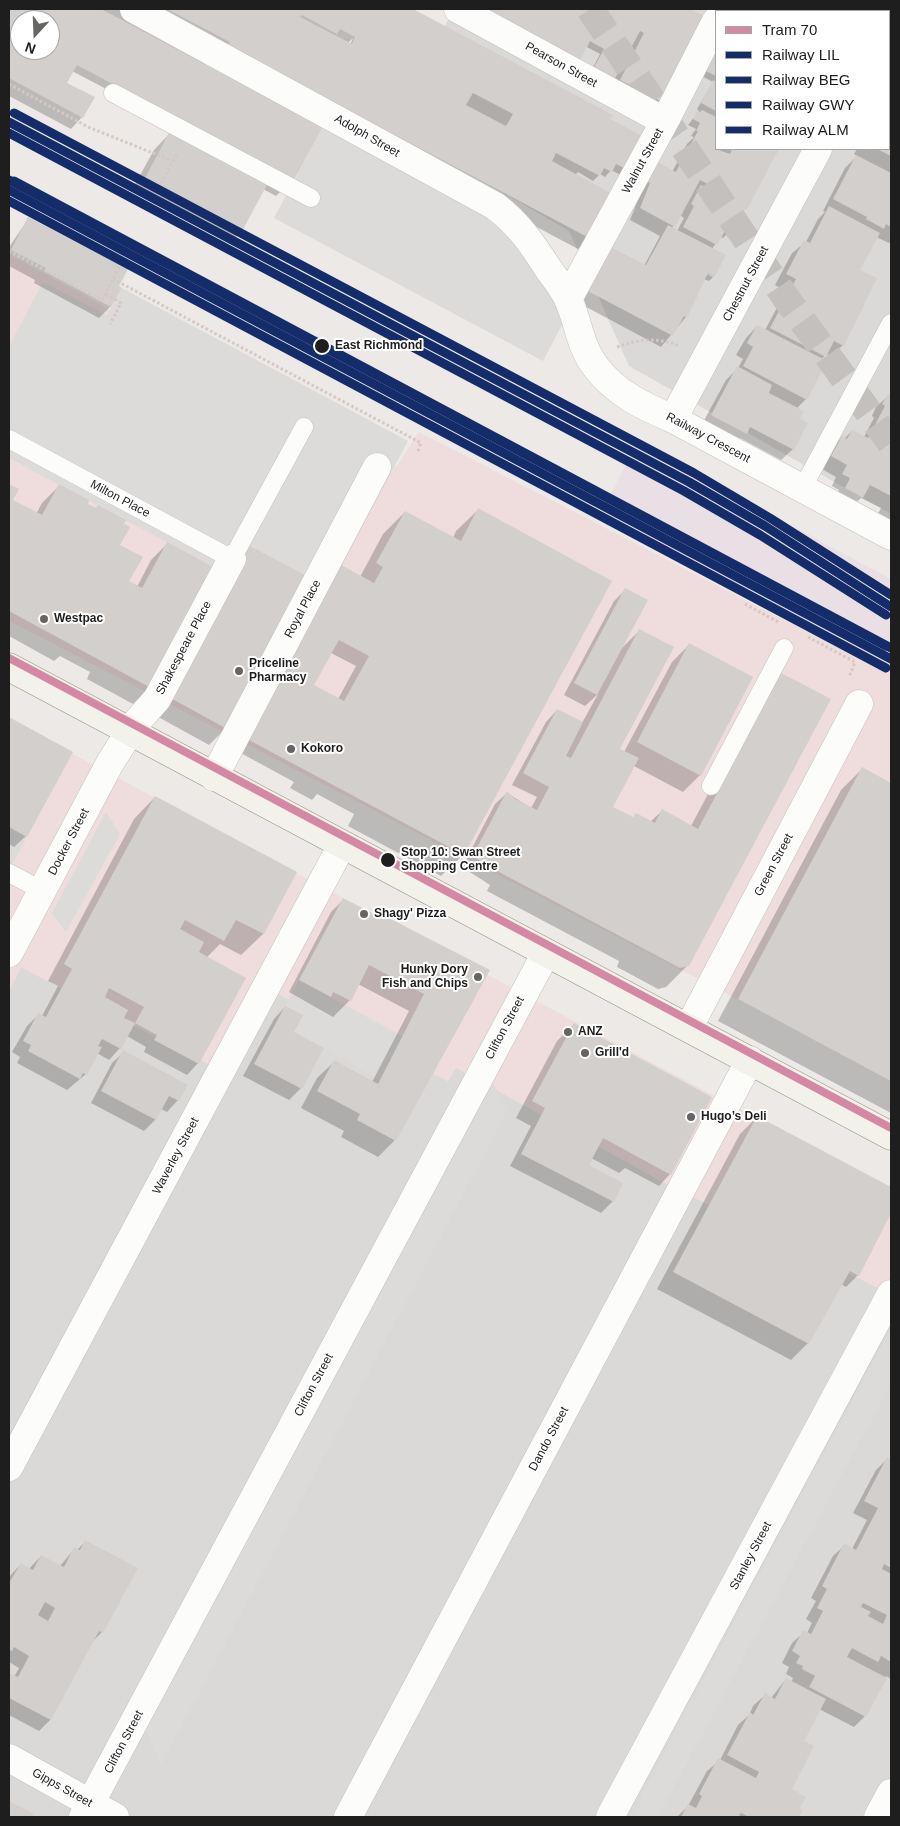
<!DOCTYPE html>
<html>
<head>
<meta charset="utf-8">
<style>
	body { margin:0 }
	#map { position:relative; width:900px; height:1826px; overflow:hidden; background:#ece9e6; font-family:Helvetica,sans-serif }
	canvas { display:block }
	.frame { position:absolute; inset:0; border:10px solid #1e1e1e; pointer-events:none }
	.legend { position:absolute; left:715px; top:10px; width:175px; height:140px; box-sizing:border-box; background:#fff; border:1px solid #a5a5a5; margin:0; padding:6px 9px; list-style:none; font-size:15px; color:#1e1e1e }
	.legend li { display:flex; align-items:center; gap:10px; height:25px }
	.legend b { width:25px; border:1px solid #a5a5a5 }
	.north { position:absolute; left:10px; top:10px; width:50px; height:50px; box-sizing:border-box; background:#fff; border:1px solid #a5a5a5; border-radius:50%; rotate:200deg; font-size:14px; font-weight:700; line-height:20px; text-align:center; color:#1e1e1e }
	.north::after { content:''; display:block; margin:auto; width:18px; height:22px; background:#666564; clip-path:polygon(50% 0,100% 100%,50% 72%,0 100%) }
</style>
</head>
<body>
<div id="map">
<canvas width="900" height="1826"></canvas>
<div class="frame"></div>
<ul class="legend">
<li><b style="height:6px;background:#d588a3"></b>Tram 70</li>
<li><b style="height:6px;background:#152c6b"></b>Railway LIL</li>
<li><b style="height:6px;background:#152c6b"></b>Railway BEG</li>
<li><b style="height:6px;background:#152c6b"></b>Railway GWY</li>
<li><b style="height:6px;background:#152c6b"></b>Railway ALM</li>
</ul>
<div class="north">N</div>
</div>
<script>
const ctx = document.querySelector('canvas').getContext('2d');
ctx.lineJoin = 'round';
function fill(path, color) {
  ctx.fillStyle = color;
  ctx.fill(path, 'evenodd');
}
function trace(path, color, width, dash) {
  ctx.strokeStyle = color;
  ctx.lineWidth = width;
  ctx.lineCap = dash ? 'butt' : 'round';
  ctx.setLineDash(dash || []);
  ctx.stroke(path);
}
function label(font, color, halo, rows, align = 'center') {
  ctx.font = font + ' Helvetica,sans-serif';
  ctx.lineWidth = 4;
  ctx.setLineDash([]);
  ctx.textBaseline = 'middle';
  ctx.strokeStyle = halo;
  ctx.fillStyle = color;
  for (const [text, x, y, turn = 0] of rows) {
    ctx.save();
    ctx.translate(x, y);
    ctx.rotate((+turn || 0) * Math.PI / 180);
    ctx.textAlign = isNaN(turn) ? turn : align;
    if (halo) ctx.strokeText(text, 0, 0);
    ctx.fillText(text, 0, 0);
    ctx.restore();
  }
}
const residential = new Path2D(`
	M454 9H891V514L629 366 569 231 391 128ZM716 11H889V149H716Z
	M21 967 232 1076 277 993 448 1081 456 1067 667 1184 891 1294V1817H9V991Z`);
const commercial = new Path2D(`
	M9 254 396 467 419 432 891 675V1079L9 621Z
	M9 720 891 1190V1294L667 1184 456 1068 448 1081 278 993 232 1076 21 967 9 991Z`);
const industrial = new Path2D(`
	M637 443 891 579V674L599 517Z`);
const parking = new Path2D(`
	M323 127 516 230 567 315 543 361 274 218Z
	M43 282 107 315 122 288 408 441 329 589 232 577 9 458V346Z
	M106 812 120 834 66 932 52 913Z
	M9 827 27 837 9 870Z
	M299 980 404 1037 380 1080 294 1032 303 1015 285 1006Z
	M493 1083 507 1112 161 1765 145 1729Z
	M891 1328V1384L658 1817H630Z`);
const shadow = new Path2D(`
	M9 9H411L611 116 609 120 646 139 623 176 611 170 605 177 600 174 593 181 578 172 575 175 590 238 578 249 516 216 506 226 386 162 392 150 221 49 205 65 293 179 276 196 263 189 240 233 235 238 134 186 154 150 171 132 150 112 72 71 66 83 82 117 71 129 9 96ZM20 20H50V50H20ZM353 38 350 45 348 43Z
	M460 9H593L600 12 602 9H688L705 18 661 102 649 113 587 79 600 54 585 46 515 54 470 32 491 11Z
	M767 9H852L851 11H772Z
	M710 56 716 59V149H728L738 154 739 152 733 149H778L734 227 723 238 720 237 712 249 725 256 714 276 702 271 713 277 709 281 703 279 686 317 661 347 575 301 597 259 644 266 660 236 630 220 640 195 643 173 672 172 687 144 694 137 691 136 696 129 688 125 699 111 697 109 713 82 698 74ZM680 215 684 218 677 231 672 228Z
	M889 110 891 111V241L889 243 876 237 859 270 843 345 831 356 826 354 821 360 825 362 806 399 796 409 798 419 793 449 781 460 740 438 734 444 701 426 726 380 738 368 743 359 736 355 746 338 757 326 765 330 786 291 775 285 792 253 806 242 818 219 825 212 823 211 845 168 857 156 854 154 857 149H889Z
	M29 218 118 285 120 288 110 307 99 318 34 283 35 280 9 266V247Z
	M888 396 891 397V530L874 521 881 508 861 498 850 508 834 500 839 490 832 486 836 477 820 468 831 449 842 437 844 439 852 431 864 437 874 418 872 416 876 407Z
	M9 485 17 490 11 500 36 514 42 503 59 486 86 505 119 546 128 582 137 587 151 560 167 544 150 687 133 704 87 679 90 672 60 656 54 661 9 636Z
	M478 510 610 581 463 855 441 876 348 826 354 814 317 794 312 800 290 788 294 782 237 751 360 577 383 534 405 512 453 538 456 531ZM331 653 356 666 338 699 313 686Z
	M232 564 226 728 209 745 151 713Z
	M625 590 622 648 640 630 618 749 624 752 672 662 689 645 700 775 683 792 634 766 612 807 633 818 650 822 662 811 691 826 760 696 781 674 688 965 666 987 658 989 617 967 619 961 487 891 490 885 462 867 495 804 507 793 531 808 537 797 512 785 546 722 557 710 582 723 598 694 585 706 564 695 614 601Z
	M9 719 71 752 26 836 14 847 9 844Z
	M862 769 891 784V1113L718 1021 841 790Z
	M155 797 295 873 263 934 241 955 220 944 206 958 198 1063 187 1075 144 1052 146 1047 127 1036 120 1048 109 1060 97 1053 86 1074 67 1090 17 1063 20 1057 12 1052 27 1026 38 1015 42 1016 58 986 48 981 134 819Z
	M343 900 488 971 395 1140 378 1157 341 1137 344 1131 301 1108 317 1078 334 1062 372 1082 409 1011 358 984 350 1000 333 1017 289 992 331 912Z
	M285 1007 292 1032 301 1088 289 1100 243 1076 274 1019Z
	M574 1024 670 1174 659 1186 625 1168 619 1173 591 1158 587 1166 613 1201 601 1213 510 1166 531 1126 516 1118 557 1041Z
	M124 1052 178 1100 167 1112 161 1109 155 1120 144 1131 91 1103 112 1063Z
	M757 1117 891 1188V1211L858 1275 846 1287 841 1284 808 1343 791 1360 657 1289 740 1134Z
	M887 1459 891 1461V1679L886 1676 865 1716 854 1727 819 1709 802 1741 790 1790 798 1809 801 1811 798 1817H677L688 1806 707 1771 720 1760 738 1725 749 1715 753 1706 765 1695 771 1698 786 1679 791 1682 793 1678 786 1674 789 1667 782 1663 792 1643 804 1632 807 1633 812 1623 806 1619 816 1601 811 1598 833 1556 845 1545 852 1549 867 1520 853 1513 876 1470Z
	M85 1542 102 1632 92 1642 50 1720 39 1731 9 1715V1674L14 1677 19 1668 9 1662V1577L21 1564 29 1569 41 1556 60 1566 75 1548 77 1550Z`);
const building = new Path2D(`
	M10 9H101L323 127 294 180 77 65 67 83 95 97 83 118 9 78ZM20 20H50V50H20Z
	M167 9H413L613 115 610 119 648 139 630 171 616 164 612 172 604 168 600 176 556 153 552 161 614 195 591 239 228 46 230 42ZM302 15 337 34 340 29 355 37 352 44 300 17ZM473 93 513 114 506 126 466 105Z
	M475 9H597L604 12 606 9H690L706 17 662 102 620 80 644 33 640 31 612 84 591 73 604 49 590 41 578 65Z
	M800 9H854L852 11H804Z
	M710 54 716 57V76L702 69Z
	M713 80 716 82V111L701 103Z
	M889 108 891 110V156L877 149H889Z
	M702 110 716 117V149L730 154 733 149H779L747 209H745L735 227 729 224 717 245 683 227 694 206 691 204 701 185 711 191 713 187 700 180 675 227 640 208 650 183 644 180 654 160 676 172 698 131H696L700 123 693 119 697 111 700 112Z
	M170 131 268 183 241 233 143 182Z
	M856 155 891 173V227L886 224 884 229 866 219 867 217 833 199Z
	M829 206 880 233 860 270 877 278 844 346 834 341 826 357 770 328 796 279 786 274 804 240 810 243Z
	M28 217 128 269 119 286 122 288 111 307 44 271 46 268 11 250Z
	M668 225 726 255 715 276 708 273 687 318 684 316 673 336 586 290 609 246 646 265Z
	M757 325 827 361 807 400 743 366 753 347 747 343Z
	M737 366 772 385 769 393 804 411 800 418 808 423 794 450 750 427 747 434 711 415Z
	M888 394 891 396V496L870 485 863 498 845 488 850 478 842 474 847 465 831 456 842 436 847 439 852 430 868 438 885 406 882 404Z
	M9 484 19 489 13 500 42 515 59 484 89 500 88 504 96 508 98 505 126 520 124 524 130 527 120 545 143 557 129 581 142 588 167 542 215 568 151 688 9 611Z
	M478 508 612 581 464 855 247 739 341 565 374 583 383 567 376 563 405 511 461 541ZM339 640 369 656 344 701 314 685Z
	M248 545 309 577 227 729 167 696Z
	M625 588 648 600 597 695 574 683Z
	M639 629 674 647 620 749 639 758 613 807 633 817 636 813 655 823 662 809 698 829 781 673 831 699 689 966 680 968 482 863 473 855 507 791 515 799 537 810 549 787 523 773 557 709 583 722 566 756 571 758Z
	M689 643 753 677 701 776 637 742Z
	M9 717 73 752 27 837 9 827Z
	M862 767 891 783V1081L738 999Z
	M155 796 297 872 264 934 236 920 224 941 185 920 180 929 204 942 199 952 246 978 199 1064 154 1040 157 1035 135 1023 144 1007 109 988 105 997 128 1010 124 1018 135 1023 121 1049 102 1039 98 1046 102 1047 94 1061 87 1075 83 1073 80 1079 28 1051 31 1045 23 1041 38 1013 46 1017 49 1011 72 969 64 964Z
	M343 898 374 914 375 911 490 970 396 1141 357 1120 360 1114 317 1091 334 1060 378 1084 424 994 369 965 351 1001 333 992 331 997 299 980Z
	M285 1006 303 1015 294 1032 324 1048 302 1089 254 1064Z
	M574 1023 712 1097 671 1175 603 1138 589 1165 623 1183 614 1202 521 1154 545 1108 532 1101Z
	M123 1050 188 1085 179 1101 169 1096 156 1120 101 1091Z
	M757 1116 891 1187V1213L859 1276 850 1271 809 1344 673 1272Z
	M887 1457 891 1460V1568L884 1564 882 1569 891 1574V1662L881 1656 878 1662 852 1648 847 1657 887 1678 866 1717 809 1687 815 1676 802 1669 803 1666 796 1663 800 1656 792 1651 803 1630 811 1634 823 1611 817 1608 827 1589 822 1586 844 1543 856 1550 878 1508 864 1501ZM863 1603 887 1615 883 1624 868 1616 871 1612 861 1607Z
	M85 1540 138 1568 103 1633 99 1631 51 1720 9 1698V1673L18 1677 29 1656 14 1647 12 1651 9 1650V1583L21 1563 33 1570 41 1555 64 1567 74 1547 80 1550ZM45 1602 55 1608 48 1621 38 1615Z
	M786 1678 826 1699 804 1741 814 1746 792 1789 806 1797 800 1808 803 1810 799 1817H749L741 1813 739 1815 742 1817H681L688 1804 696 1808 702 1796 699 1794 718 1758 756 1778 759 1772 727 1755 750 1712 753 1715 765 1693 775 1699Z
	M9 1801 34 1814 32 1817H9Z`);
const highwayTunnel = new Path2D(`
	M590 9 788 301 891 443`);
const path = new Path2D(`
	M9 84 88 127 173 161
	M156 192 177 154
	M9 251 102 300 123 259
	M113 279 421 443 418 451
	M106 294 121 303 110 324
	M617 347C638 339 658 337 679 346
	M745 604 780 623
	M808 637 855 662 849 677`);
const lane = new Path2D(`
	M113 93 311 198
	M9 439 232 559 304 427
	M802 489 891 323
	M711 786 784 648
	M9 873 43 891`);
const street = new Path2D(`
	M134 9 495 206C519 224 533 245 549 270 557 281 567 293 571 306 579 327 581 347 595 366 615 393 643 406 673 419L891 536
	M458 9 664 121
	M758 9 762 11
	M889 16 891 11
	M889 80 891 81
	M568 299 668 115 716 21
	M673 419 818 149
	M214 777 377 467
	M9 953 110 763 134 725 157 699 232 559
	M689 1027 859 704
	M9 1467 342 845
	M9 1758 115 1817
	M83 1817 546 953
	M348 1817 750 1060
	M610 1817 891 1294
	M878 1817 891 1793`);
const secondary = new Path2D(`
	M9 667 891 1136`);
const rail1 = new Path2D(`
	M9 122 689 482 765 526 891 607
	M9 190 891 659`);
const rail2 = new Path2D(`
	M9 180 886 646`);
const rail3 = new Path2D(`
	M14 113 694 473 770 518 891 595
	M14 181 891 648`);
const rail4 = new Path2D(`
	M9 133 684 491 760 535 886 615
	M9 201 886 668`);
const tram1 = new Path2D(`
	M9 658 891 1128`);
const markers = [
	[322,346,8,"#1e1e1e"],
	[44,619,5,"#666564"],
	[239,671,5,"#666564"],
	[291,749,5,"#666564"],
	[388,860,8,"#1e1e1e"],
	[364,914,5,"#666564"],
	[478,977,5,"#666564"],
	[568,1032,5,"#666564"],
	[585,1053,5,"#666564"],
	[691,1117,5,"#666564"]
];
const streetNames = [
	["Pearson Street",561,65,29],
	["Adolph Street",367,136,30],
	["Walnut Street",643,161,-61],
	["Chestnut Street",746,284,-62],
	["Railway Crescent",708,438,28],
	["Milton Place",120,499,28],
	["Royal Place",303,609,-62],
	["Shakespeare Place",184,648,-62],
	["Docker Street",69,842,-62],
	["Green Street",774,865,-62],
	["Clifton Street",505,1028,-62],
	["Waverley Street",176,1156,-62],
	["Clifton Street",314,1385,-62],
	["Dando Street",549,1439,-62],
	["Stanley Street",751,1556,-62],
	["Clifton Street",124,1742,-62],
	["Gipps Street",62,1788,29]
];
const stopNames = [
	["East Richmond",335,346],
	["Stop 10: Swan Street",401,853],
	["Shopping Centre",401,867]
];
const poiNames = [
	["Westpac",54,619],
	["Priceline",249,664],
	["Pharmacy",249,678],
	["Kokoro",301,749],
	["Shagy' Pizza",374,914],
	["Hunky Dory",468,970,"right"],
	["Fish and Chips",468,984,"right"],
	["ANZ",578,1032],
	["Grill'd",595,1053],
	["Hugo’s Deli",701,1117]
];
fill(residential, '#dbd9d8');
fill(commercial, '#eedddc');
fill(industrial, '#e9dfe5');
fill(parking, '#dcdbda');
fill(shadow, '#0003');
fill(building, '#d3cfcd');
trace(highwayTunnel, '#c3c0be', 28, [28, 14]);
trace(lane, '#c3c2c1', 19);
trace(street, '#c3c2c1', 29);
trace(secondary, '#95947f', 29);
trace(path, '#d6c7c5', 3, [2.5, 2.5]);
trace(lane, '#fcfcfb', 18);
trace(street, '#fcfcfb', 28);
trace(secondary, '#f3f2ea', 28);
trace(rail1, '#152c6b', 9);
trace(rail2, '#152c6b', 9);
trace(rail3, '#152c6b', 9);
trace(rail4, '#152c6b', 9);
trace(tram1, '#d588a3', 8);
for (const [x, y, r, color] of markers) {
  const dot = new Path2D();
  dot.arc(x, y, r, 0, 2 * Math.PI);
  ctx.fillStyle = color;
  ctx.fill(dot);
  trace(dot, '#fff', 2);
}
label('12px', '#1e1e1e', '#fff', streetNames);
label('bold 12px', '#1e1e1e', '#fff', stopNames, 'left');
label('bold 12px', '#1e1e1e', '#fff', poiNames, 'left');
</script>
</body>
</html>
